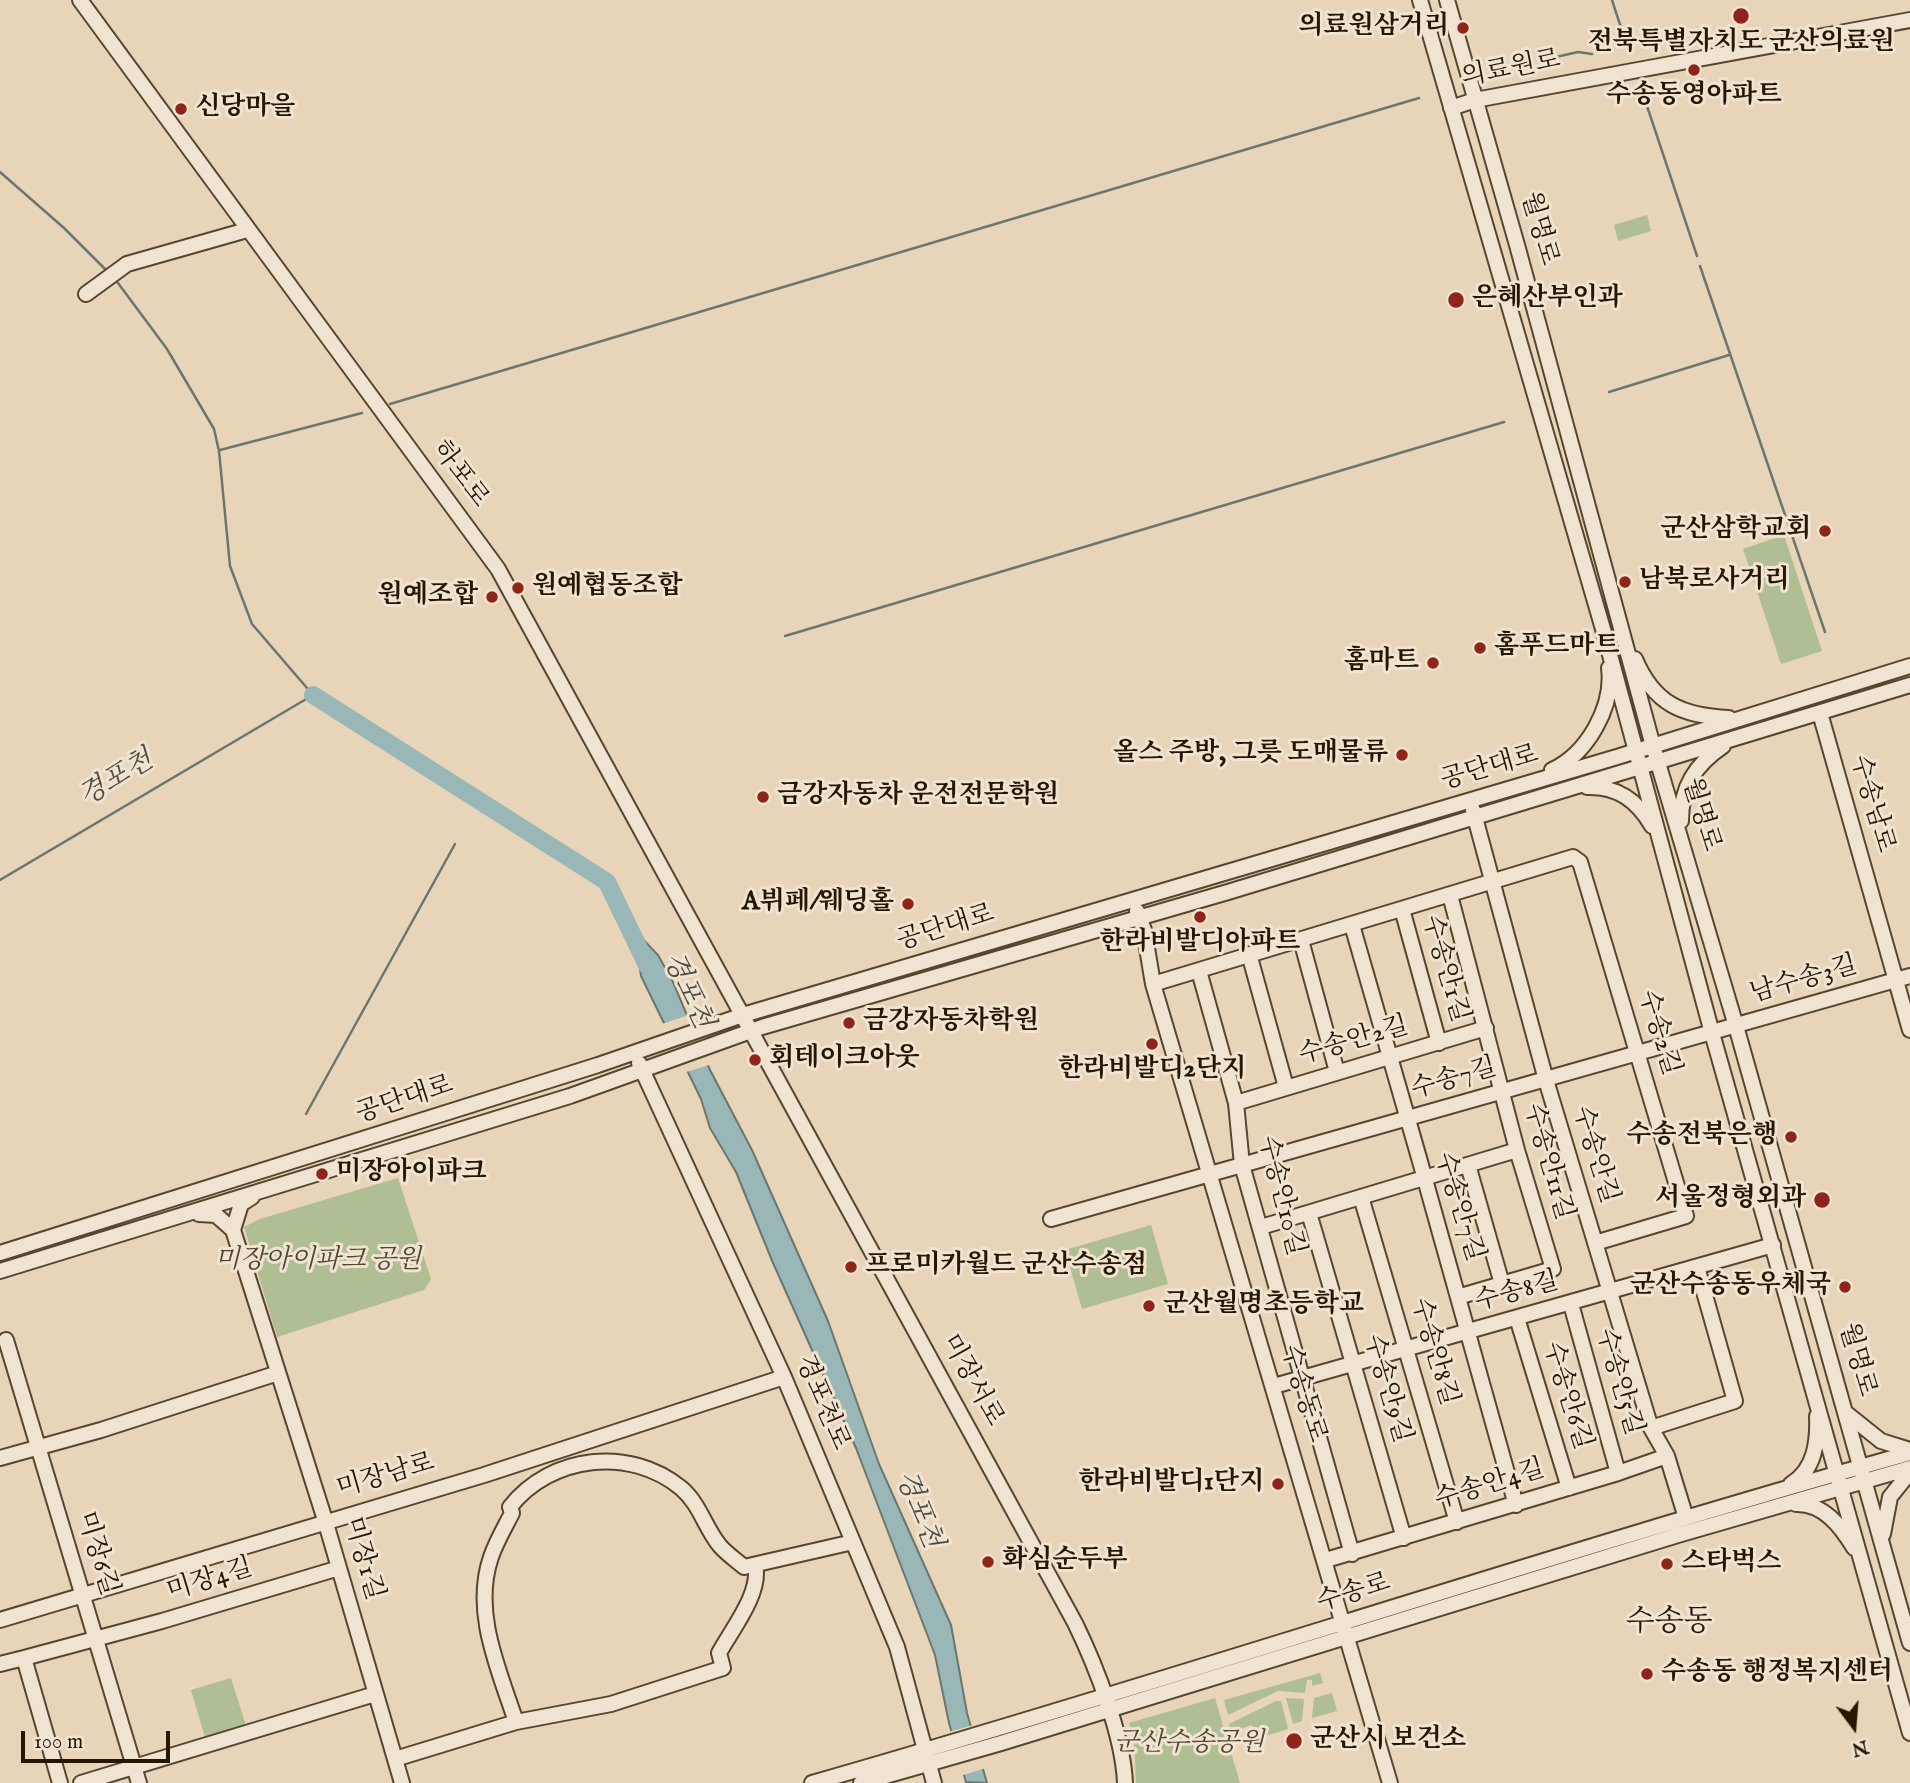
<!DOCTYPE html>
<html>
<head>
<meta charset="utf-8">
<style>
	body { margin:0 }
	#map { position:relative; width:1910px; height:1783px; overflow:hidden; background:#e8d4b8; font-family:"IM FELL English",serif }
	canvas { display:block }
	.north { position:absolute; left:1819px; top:1692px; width:70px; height:70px; -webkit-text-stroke:5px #f0e3d1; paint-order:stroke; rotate:164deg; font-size:19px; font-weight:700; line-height:28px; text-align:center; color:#271600 }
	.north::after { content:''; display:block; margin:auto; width:24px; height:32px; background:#271600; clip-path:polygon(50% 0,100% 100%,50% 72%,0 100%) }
	.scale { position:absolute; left:21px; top:1731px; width:149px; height:32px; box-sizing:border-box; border:4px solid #271600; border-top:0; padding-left:9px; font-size:21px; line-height:24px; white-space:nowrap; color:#271600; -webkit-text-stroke:5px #f0e3d1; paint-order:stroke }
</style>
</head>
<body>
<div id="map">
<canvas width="1910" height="1783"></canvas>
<div class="north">N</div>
<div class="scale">100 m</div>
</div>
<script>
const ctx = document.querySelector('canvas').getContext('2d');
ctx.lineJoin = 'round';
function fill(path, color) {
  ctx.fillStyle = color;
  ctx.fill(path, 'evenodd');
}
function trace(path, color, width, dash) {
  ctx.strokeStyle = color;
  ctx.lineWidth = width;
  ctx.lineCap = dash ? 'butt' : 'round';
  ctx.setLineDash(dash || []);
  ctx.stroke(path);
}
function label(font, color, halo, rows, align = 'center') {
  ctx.font = font + ' "IM FELL English","Noto Serif KR",serif';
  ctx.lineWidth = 6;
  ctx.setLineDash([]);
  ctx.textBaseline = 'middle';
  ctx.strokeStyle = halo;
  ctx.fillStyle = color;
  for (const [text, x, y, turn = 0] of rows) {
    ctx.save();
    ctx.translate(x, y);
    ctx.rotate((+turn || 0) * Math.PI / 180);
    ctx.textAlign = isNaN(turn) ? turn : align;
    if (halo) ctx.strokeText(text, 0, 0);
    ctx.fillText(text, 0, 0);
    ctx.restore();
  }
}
const green = new Path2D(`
	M1647 215 1651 231 1618 241 1614 225Z
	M1784 535 1822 651 1781 664 1743 549Z
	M398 1178 431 1279 424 1290 277 1337 244 1227 260 1219Z
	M1151 1225 1168 1284 1082 1309 1065 1250Z
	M1320 1673 1323 1683 1312 1686V1680H1307L1305 1693 1278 1691 1228 1715 1224 1700Z
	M231 1678 247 1729 206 1741 191 1690Z
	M1332 1693 1337 1711 1312 1718 1314 1698Z
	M1215 1698 1240 1783H1136L1134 1738 1129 1723Z
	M1286 1698 1304 1699 1302 1721 1293 1724Z
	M1276 1701H1281L1288 1729 1256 1739 1252 1725 1231 1732 1229 1724Z`);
const water = new Path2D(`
	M635 931 658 955 673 982 710 1070 752 1150 828 1321 879 1464 951 1625 967 1713 987 1783 966 1782 949 1723 935 1655 856 1448 773 1263 736 1172 710 1128 701 1099 641 976Z`);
const pier = new Path2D(`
	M692 1014 712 1064 683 1073 662 1024Z
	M974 1725 986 1768 960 1776 948 1732Z`);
const stream = new Path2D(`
	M1612 0 1628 49
	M1547 59 1578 52 1592 54
	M1640 85 1697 256
	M0 172 64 228 108 272
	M1700 266 1825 632
	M1609 392 1729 355
	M390 404 1419 98
	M220 450 362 413
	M785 636 1504 422
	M0 880 313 695 252 624 230 566 219 451 214 429 167 349 115 279
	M306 1114 455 844`);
const river = new Path2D(`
	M313 695 607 882 647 965`);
const minor = new Path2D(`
	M80 0 498 569 1075 1623C1096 1666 1123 1735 1125 1783
	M1420 0 1603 629 1712 1033 1910 1733
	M1447 0 1517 245 1653 746 1736 1026 1910 1643
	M1451 108 1475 100 1910 20
	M86 294 127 264 247 230
	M1635 659C1654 704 1682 716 1729 718
	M1820 713 1910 1030
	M1552 770C1587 754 1614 707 1609 668
	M1587 787C1617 786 1637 800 1652 826
	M1473 810 1546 1080 1651 1428 1667 1456 1686 1518
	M1681 821C1681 787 1695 765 1723 746
	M1450 895 1517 1150 1553 1269 1461 1296
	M1402 909 1439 1043
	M1137 911 1144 930 1153 984 1390 1783
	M1352 925C1408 1118 1463 1311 1516 1505
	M1301 940 1337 1072
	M1249 954 1286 1087
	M1199 971 1236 1103 1242 1165 1352 1554
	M1153 984 1573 857 1580 862 1686 1216 1595 1243
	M639 1063 784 1377 897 1647 934 1783
	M1236 1103 1486 1028
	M1468 1165 1502 1284
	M1361 1197 1457 1522
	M1309 1213 1404 1538
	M199 1214 216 1215 233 1230 325 1520 402 1783
	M1051 1219 1910 976
	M1261 1227 1517 1150
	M233 1230 241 1204 252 1197
	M0 1253 598 1065 743 1015 1617 757 1910 666
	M0 1271 570 1096 762 1027 1228 892 1910 685
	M1571 1304 1618 1473
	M1517 1318 1569 1488
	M6 1340 139 1783
	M1274 1386 1773 1245
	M1846 1413 1881 1441 1910 1450
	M1651 1428 1735 1401 1697 1267
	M0 1458 101 1430 278 1373
	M1791 1484C1815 1470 1818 1441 1817 1416
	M1796 1504C1823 1503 1841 1526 1854 1548
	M1883 1534 1890 1497 1910 1472
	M1326 1560 1618 1473 1667 1456
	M0 1620 484 1475 784 1377
	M0 1664 24 1658
	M516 1722 611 1704 723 1668 719 1653C732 1629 762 1592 755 1565
	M395 1759 516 1722C499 1670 472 1612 491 1557 496 1542 505 1527 512 1513L510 1507C551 1455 630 1446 681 1488 700 1504 705 1528 720 1546 727 1554 736 1560 744 1567L853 1542
	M60 1783 24 1658 162 1621 339 1568
	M81 1783 375 1694
	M812 1783C1180 1678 1542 1556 1910 1453
	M861 1783 1001 1743 1678 1535 1910 1468`);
const markers = [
	[1741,16,9,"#8f2418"],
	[1463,28,7,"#8f2418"],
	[1694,70,7,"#8f2418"],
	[181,109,7,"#8f2418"],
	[1456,300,9,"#8f2418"],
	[1825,531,7,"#8f2418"],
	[1625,582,7,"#8f2418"],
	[518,588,7,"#8f2418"],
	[492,597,7,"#8f2418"],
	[1480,648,7,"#8f2418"],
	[1433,663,7,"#8f2418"],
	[1402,755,7,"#8f2418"],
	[763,797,7,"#8f2418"],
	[908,904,7,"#8f2418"],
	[1200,917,7,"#8f2418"],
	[849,1023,7,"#8f2418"],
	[1152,1044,7,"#8f2418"],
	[755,1060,7,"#8f2418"],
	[1791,1137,7,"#8f2418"],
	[322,1174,7,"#8f2418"],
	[1822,1200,9,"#8f2418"],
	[851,1267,7,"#8f2418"],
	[1845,1287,7,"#8f2418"],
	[1149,1306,7,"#8f2418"],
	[1278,1484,7,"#8f2418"],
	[988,1562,7,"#8f2418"],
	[1667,1564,7,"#8f2418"],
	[1647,1674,7,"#8f2418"],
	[1294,1741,9,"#8f2418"]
];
const poiNames = [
	["의료원삼거리",1449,28,"right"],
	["전북특별자치도 군산의료원",1741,44,"center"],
	["수송동영아파트",1694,97,"center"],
	["신당마을",195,109],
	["은혜산부인과",1472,300],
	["군산삼학교회",1811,531,"right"],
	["남북로사거리",1639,582],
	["원예협동조합",532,588],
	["원예조합",478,597,"right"],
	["홈푸드마트",1494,648],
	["홈마트",1419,663,"right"],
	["올스 주방, 그릇 도매물류",1388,755,"right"],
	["금강자동차 운전전문학원",777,797],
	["A뷔페/웨딩홀",894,904,"right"],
	["한라비발디아파트",1200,944,"center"],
	["금강자동차학원",863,1023],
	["회테이크아웃",769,1060],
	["한라비발디2단지",1152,1071,"center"],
	["수송전북은행",1777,1137,"right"],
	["미장아이파크",336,1174],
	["서울정형외과",1806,1200,"right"],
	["프로미카월드 군산수송점",865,1267],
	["군산수송동우체국",1831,1287,"right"],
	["군산월명초등학교",1163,1306],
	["한라비발디1단지",1264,1484,"right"],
	["화심순두부",1002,1562],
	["스타벅스",1681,1564],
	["수송동 행정복지센터",1661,1674],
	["군산시 보건소",1310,1741]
];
const streetNames = [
	["의료원로",1511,70,-11],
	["월명로",1538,229,74],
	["하포로",459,475,53],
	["공단대로",1490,769,-16],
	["수송남로",1871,804,74],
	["월명로",1700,815,73],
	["공단대로",946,929,-17],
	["수송안1길",1444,969,74],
	["남수송3길",1804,981,-16],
	["수송2길",1658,1033,73],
	["수송안2길",1354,1042,-16],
	["수송7길",1454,1080,-16],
	["공단대로",405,1101,-18],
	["수송안길",1594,1155,73],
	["수송안11길",1547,1162,74],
	["수송안10길",1280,1196,76],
	["수송안7길",1458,1207,73],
	["수송8길",1517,1293,-15],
	["수송안8길",1433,1352,74],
	["월명로",1856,1360,74],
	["미장서로",971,1381,61],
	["수송안5길",1618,1382,74],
	["수송안9길",1386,1389,74],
	["수송동로",1302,1394,73],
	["수송안6길",1566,1396,73],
	["경포천로",821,1403,67],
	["미장남로",386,1477,-16],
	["수송안4길",1490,1486,-17],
	["미장6길",96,1554,73],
	["미장1길",362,1559,74],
	["미장4길",210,1581,-17],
	["수송로",1354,1594,-17]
];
const parkNames = [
	["미장아이파크 공원",318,1262],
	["군산수송공원",1189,1745]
];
const waterNames = [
	["경포천",117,780,-31],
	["경포천",686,991,65],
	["경포천",917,1510,68]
];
const quarterNames = [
	["수송동",1669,1624]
];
fill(green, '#b0be93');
fill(water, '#99b7b7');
trace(water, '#6b776e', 2);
fill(pier, '#e8d4b8');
trace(stream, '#6b776e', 2.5);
trace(river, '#99b7b7', 18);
trace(minor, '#57462e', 18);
trace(minor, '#f0e3d1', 14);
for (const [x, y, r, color] of markers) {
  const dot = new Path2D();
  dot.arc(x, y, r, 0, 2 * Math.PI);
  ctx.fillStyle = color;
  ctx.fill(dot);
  trace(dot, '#f0e3d1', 2.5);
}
label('bold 26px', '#271600', '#f0e3d1', poiNames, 'left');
label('26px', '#271600', '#f0e3d1', streetNames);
label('italic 26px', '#50482c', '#f0e3d1', parkNames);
label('italic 28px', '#4f4e40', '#f0e3d1', waterNames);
label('30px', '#271600', '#f0e3d1', quarterNames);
</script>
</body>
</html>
